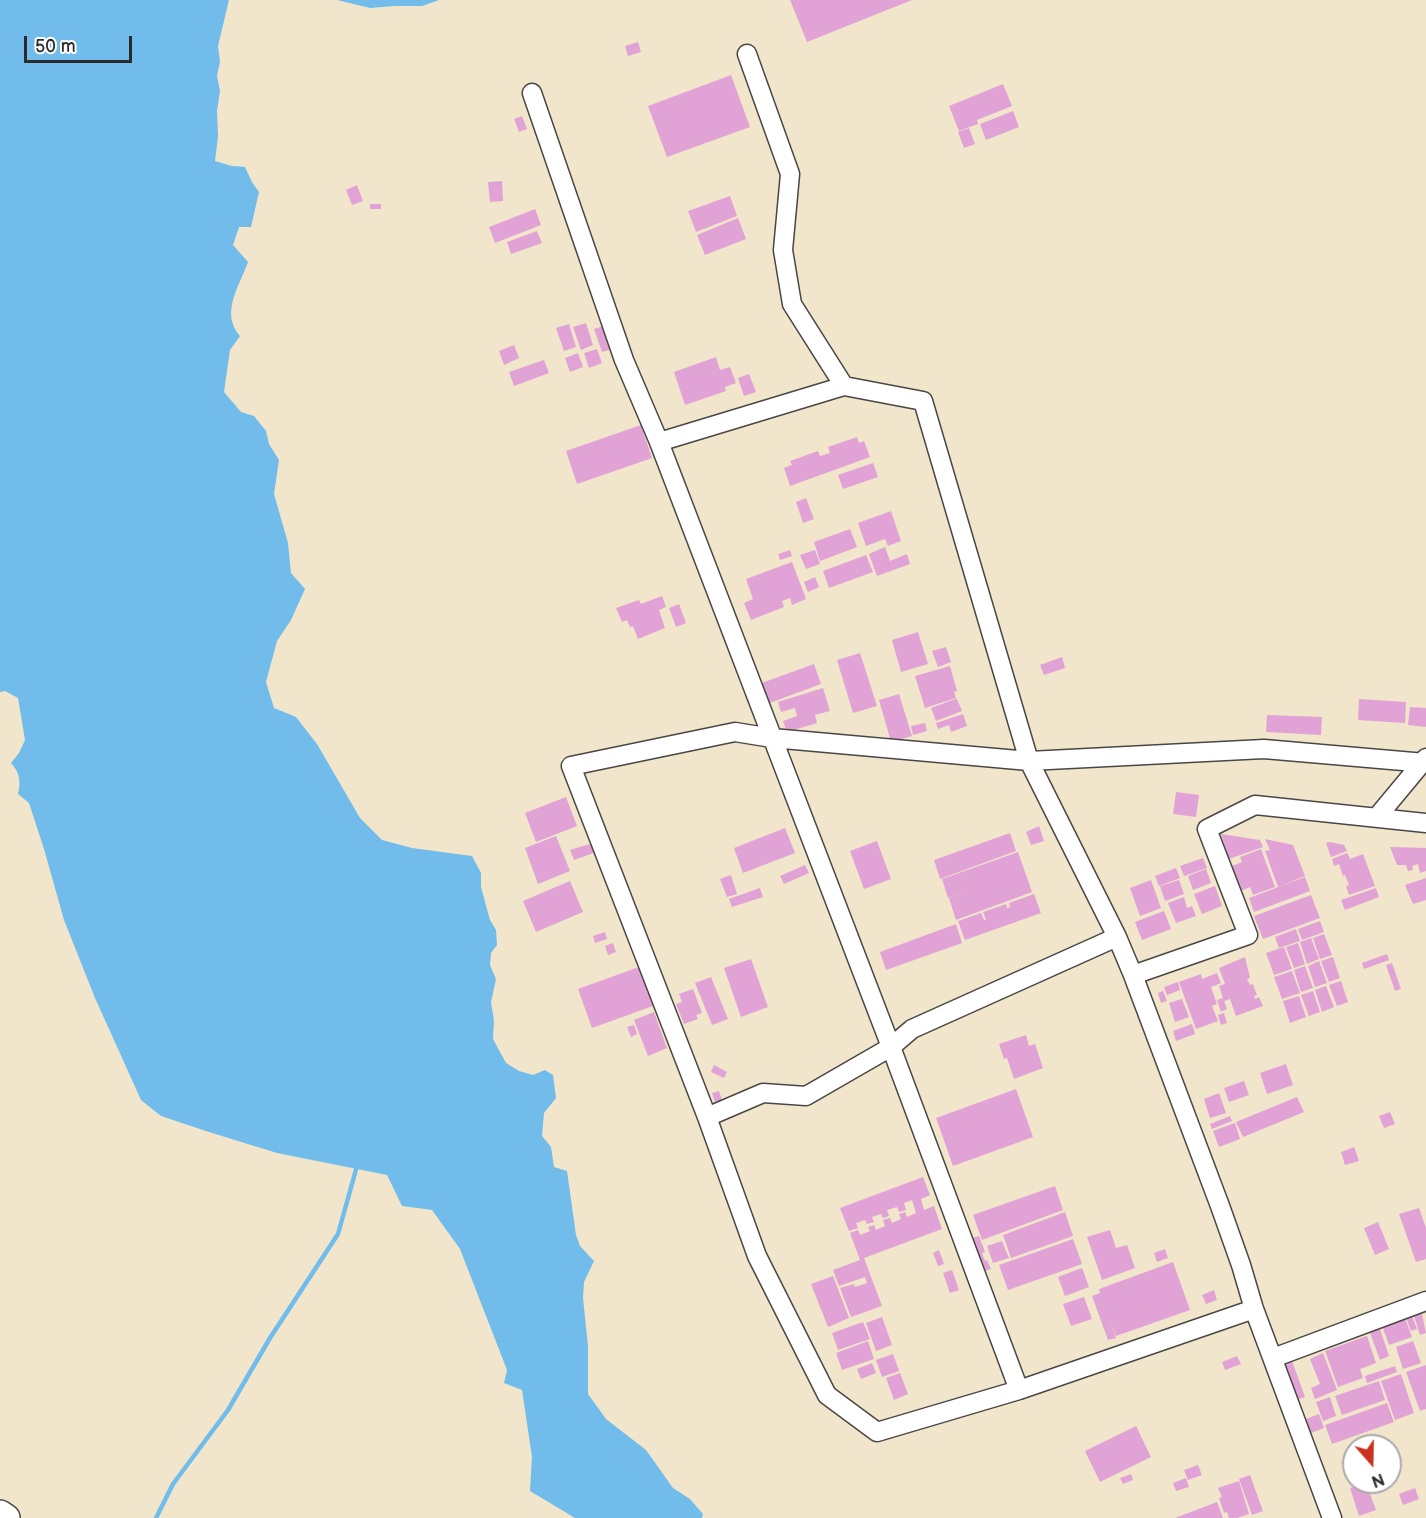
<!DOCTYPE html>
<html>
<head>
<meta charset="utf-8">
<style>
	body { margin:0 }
	#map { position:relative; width:1426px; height:1518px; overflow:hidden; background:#f1e6cc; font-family:"Balsamiq Sans",sans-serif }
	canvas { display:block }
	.north { position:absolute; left:1342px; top:1434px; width:60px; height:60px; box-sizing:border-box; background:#fff; border:2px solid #aaa; border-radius:50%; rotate:160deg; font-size:16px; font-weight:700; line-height:24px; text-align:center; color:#2b2b2b }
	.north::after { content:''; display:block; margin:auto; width:21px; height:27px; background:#c8321e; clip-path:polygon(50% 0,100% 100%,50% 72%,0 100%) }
	.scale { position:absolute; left:24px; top:36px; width:108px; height:27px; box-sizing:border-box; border:3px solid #2b2b2b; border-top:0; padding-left:8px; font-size:18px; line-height:21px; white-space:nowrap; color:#2b2b2b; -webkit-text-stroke:4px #fff; paint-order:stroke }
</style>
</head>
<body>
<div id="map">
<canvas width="1426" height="1518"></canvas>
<div class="north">N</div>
<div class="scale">50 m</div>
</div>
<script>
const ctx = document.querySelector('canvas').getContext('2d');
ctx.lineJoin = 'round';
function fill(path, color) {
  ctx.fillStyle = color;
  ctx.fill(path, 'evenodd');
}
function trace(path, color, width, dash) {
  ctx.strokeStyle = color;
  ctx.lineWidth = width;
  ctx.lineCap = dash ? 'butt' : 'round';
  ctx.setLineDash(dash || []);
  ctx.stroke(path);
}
const water = new Path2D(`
	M0 0H229L218 46 220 62 217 76 220 91 217 111 218 136 215 161 232 166 245 167 252 182 259 192 251 227H239L233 245 248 262C239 287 220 313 240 336L230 350 224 392 241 412 254 416 266 431 269 444 279 460 274 494 288 543 291 573 305 589 291 620 277 641 266 682 274 708 296 717 317 744 360 818 382 840 412 848 472 856 481 873V887L490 920 496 930 497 945 491 953 490 965 496 979 491 1002 494 1021 493 1039 506 1063 519 1071 533 1075 545 1070 553 1075 556 1098 544 1113 542 1136 551 1147 554 1167 567 1171 576 1235 580 1246 594 1261 584 1282 583 1298 588 1346V1394L606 1419 646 1450 673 1488 690 1499 703 1514 702 1518H575L530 1491 532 1457 522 1390 504 1383 507 1370 460 1249 432 1210 402 1206 387 1175 277 1153 209 1132 161 1116 141 1100 95 998 64 920 44 849 29 803 18 794C21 781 20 773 11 763L19 753 25 740 18 698 5 691 0 692Z
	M337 0H439L422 6H395L370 8Z`);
const stream = new Path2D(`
	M156 1518 173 1484 228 1410 270 1338 338 1234 357 1166`);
const building = new Path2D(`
	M790 0H912L807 42Z
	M638 42 641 52 628 56 625 46Z
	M731 75 750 127 667 157 648 106Z
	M1003 84 1012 106 977 120 978 124 959 131 949 106Z
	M1013 111 1019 127 986 140 980 124Z
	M522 116 527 129 519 132 514 119Z
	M969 128 975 144 964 148 958 132Z
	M502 181 503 201 490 202 488 182Z
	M357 185 363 201 352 205 346 190Z
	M730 196 737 216 696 232 688 211Z
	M370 204H381V209H370Z
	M535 209 541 225 495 243 489 227Z
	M738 218 746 239 705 255 697 235Z
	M537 231 542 243 511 254 507 242Z
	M586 323 593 345 581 350 573 327Z
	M569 324 576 347 564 351 556 328Z
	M607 325 615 348 602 352 594 329Z
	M514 345 519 358 504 365 499 351Z
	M597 349 602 363 589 368 584 353Z
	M578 353 583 367 570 372 565 358Z
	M716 357 720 370 730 367 736 383 725 387 726 391 685 405 674 372Z
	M544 360 549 373 514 386 509 372Z
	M749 374 756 392 744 396 738 378Z
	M641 425 652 458 577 484 566 451Z
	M857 437 859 443 864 441 870 457 790 486 784 468 792 465 790 461 818 451 820 456 830 453 828 447Z
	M873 463 878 477 843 489 838 475Z
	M806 498 814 519 803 523 796 502Z
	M891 511 901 541 888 546 885 539 866 546 858 523Z
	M850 529 857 547 820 561 814 542Z
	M885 547 890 561 907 554 910 564 877 576 869 554Z
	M790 550 792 556 780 560 778 554Z
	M815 550 820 564 806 569 800 555Z
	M866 555 873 572 829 588 823 571Z
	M792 562 806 599 792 605 790 598 782 601 784 607 751 620 744 603 753 599 746 579Z
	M815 577 819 587 808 592 804 582Z
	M662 596 666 607 659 610 665 628 638 639 633 626 630 627 627 620 622 622 616 608 639 600 641 604Z
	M679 604 686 623 676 627 669 608Z
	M918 632 928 664 901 672 892 640Z
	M946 647 951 662 938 667 932 651Z
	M860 653 877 706 853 713 837 660Z
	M1062 657 1065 668 1044 675 1040 665Z
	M814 664 821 684 767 704 759 684Z
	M950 666 957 691 954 692 956 698 925 708 915 676Z
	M823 688 830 711 815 715 817 723 787 732 783 721 797 716 795 708 781 712 778 702Z
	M899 694 912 736 891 742 879 700Z
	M955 699H957L962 711 936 721 931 708Z
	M1359 699 1406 702 1405 723 1358 720Z
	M1410 707 1426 708V727L1408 725Z
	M963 714 967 726 951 732 949 725 938 729 936 723Z
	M1267 715 1322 717 1321 735 1266 732Z
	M925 723 927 731 913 735 911 726Z
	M1176 792 1199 795 1196 817 1173 814Z
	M566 797 577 826 536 842 525 813Z
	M1039 826 1044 841 1031 845 1026 832Z
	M785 828 795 853 743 873 734 848Z
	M1010 833 1016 851 940 879 934 860Z
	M1221 834 1260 840 1263 847 1229 859Z
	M556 836 570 871 538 884 525 848Z
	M1265 839 1293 845 1305 876 1278 887 1265 851 1270 850Z
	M877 841 891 879 864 889 850 851Z
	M596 842 599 851 574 860 570 850Z
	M1330 842 1344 845 1347 851 1331 857 1326 843Z
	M1390 847 1426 848V871L1420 873 1418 864 1412 866 1413 870 1408 871 1406 865H1397Z
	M1261 849 1275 887 1253 895 1250 887 1241 891 1232 866 1242 862 1240 857Z
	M1018 852 1032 892 956 920 949 898 972 889 948 898 942 879Z
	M1347 853 1350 859 1363 854 1375 886 1349 895 1346 886 1349 885 1345 875 1343 876 1339 864 1334 866 1332 859Z
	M1203 858 1207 868 1184 876 1180 866Z
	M805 865 809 873 784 884 780 876Z
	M1176 868 1180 878 1159 886 1155 876Z
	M1206 869 1211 883 1193 890 1188 876Z
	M731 875 737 894 727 897 720 879Z
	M1305 877 1310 891 1254 912 1249 898Z
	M1426 878V900L1413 904 1405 885Z
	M1151 880 1161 908 1140 916 1130 888Z
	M1179 880 1184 894 1165 901 1160 886Z
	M570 881 583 912 536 932 523 901Z
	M1215 886 1222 906 1202 914 1194 894Z
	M760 888 763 897 732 907 729 899Z
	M1376 888 1379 897 1345 910 1341 900Z
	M1034 894 1041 913 965 940 958 921 981 913 984 920H986L983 912 1006 904 1007 908 1010 907 1009 903Z
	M1311 895 1320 918 1263 939 1254 916Z
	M1184 897 1187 908 1192 906 1196 916 1176 923 1168 903Z
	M1164 911 1171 929 1142 940 1135 922Z
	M1320 921 1324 932 1302 940 1298 929Z
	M956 924 962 943 886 970 880 952Z
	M1296 929 1300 941 1279 948 1275 937Z
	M605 932 607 939 595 943 593 936Z
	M1324 934 1332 955 1320 959 1313 938Z
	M1311 938 1319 959 1307 964 1300 942Z
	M613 943 616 952 608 955 605 946Z
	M1298 943 1305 964 1294 968 1286 947Z
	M1284 947 1292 969 1274 975 1266 953Z
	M1387 954 1389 960 1364 969 1362 963Z
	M1245 957 1250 978 1247 979 1250 985 1253 984 1257 995 1254 996 1255 999 1259 997 1263 1006 1236 1016 1230 999 1224 1001 1227 1009 1221 1012 1217 1000 1223 998 1219 986 1225 984 1219 968Z
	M1333 957 1340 978 1329 982 1321 961Z
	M751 959 768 1007 741 1017 724 968Z
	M1319 961 1327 983 1315 987 1308 966Z
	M1392 963 1401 989 1395 991 1386 965Z
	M1305 966 1313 988 1301 992 1294 970Z
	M639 967 653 1006 592 1028 578 989Z
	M1292 971 1300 993 1282 999 1274 977Z
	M1217 973 1221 983 1211 987 1217 1004 1212 1006 1218 1021 1196 1029 1179 982 1201 974 1202 979Z
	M711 977 728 1019 712 1025 695 983Z
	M1341 981 1348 1002 1337 1006 1329 985Z
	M1178 982 1180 990 1167 995 1164 987Z
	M1326 986 1334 1007 1322 1012 1315 990Z
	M693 989 702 1013 696 1015 698 1019 684 1024 676 1004 682 1002 679 994Z
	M1163 991 1167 1001 1161 1003 1158 993Z
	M1313 991 1320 1012 1309 1016 1301 995Z
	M1299 996 1306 1017 1290 1023 1283 1001Z
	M1182 999 1189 1017 1175 1022 1169 1003Z
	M654 1012 667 1048 648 1056 634 1020Z
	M1224 1013 1227 1023 1221 1025 1218 1015Z
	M1192 1024 1195 1034 1176 1041 1173 1031Z
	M634 1025 637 1034 631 1037 627 1027Z
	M1026 1035 1029 1046 1035 1044 1043 1068 1014 1079 1007 1058 1004 1059 999 1044Z
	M1286 1064 1293 1085 1267 1094 1260 1073Z
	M714 1065 727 1072 724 1078 711 1072Z
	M1244 1081 1249 1095 1229 1102 1224 1088Z
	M1016 1089 1033 1137 953 1166 936 1118Z
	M719 1091 723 1103 716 1105 712 1093Z
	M1219 1093 1226 1113 1210 1118 1204 1099Z
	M1297 1097 1304 1112 1243 1137 1236 1122Z
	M1390 1112 1395 1124 1384 1128 1379 1116Z
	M1230 1116 1232 1121 1212 1129 1210 1124Z
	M1235 1123 1240 1139 1219 1147 1213 1131Z
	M1354 1147 1359 1161 1345 1165 1341 1152Z
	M923 1177 930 1195 921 1199 924 1210 934 1206 942 1229 864 1258 882 1306 851 1317 840 1288 854 1284 855 1287 867 1283 865 1277 839 1286 833 1270 860 1260 850 1233 858 1230 860 1235 870 1231 868 1227 874 1225 876 1230 885 1226 883 1220 890 1218 892 1223 901 1219 899 1214 905 1212 907 1217 916 1213 912 1200 904 1203 906 1210 899 1212 897 1207 887 1210 889 1216 883 1218 881 1214 872 1217 874 1222 867 1224 865 1220 856 1223 858 1228 849 1231 840 1208Z
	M1055 1186 1063 1210 982 1240 973 1215Z
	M1419 1208 1426 1228V1259L1416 1262 1399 1214Z
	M1065 1212 1073 1236 1011 1258 1003 1235Z
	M1378 1222 1389 1249 1375 1255 1364 1228Z
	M1110 1230 1116 1248 1127 1245 1135 1268 1102 1280 1087 1237Z
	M979 1236 985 1252 982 1253 985 1261 987 1260 991 1269 981 1272 969 1239Z
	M1073 1239 1082 1264 1008 1290 999 1265Z
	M1002 1241 1009 1258 993 1263 987 1246Z
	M1165 1249 1168 1258 1157 1262 1154 1253Z
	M939 1250 944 1264 938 1266 933 1253Z
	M1173 1262 1190 1310 1116 1336 1110 1321 1116 1338 1108 1340 1092 1296 1100 1293 1099 1289Z
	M1082 1268 1089 1287 1065 1296 1058 1277Z
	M952 1270 959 1290 950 1293 943 1273Z
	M833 1276 849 1318 828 1327 811 1284Z
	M1214 1290 1217 1300 1206 1304 1202 1295Z
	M1084 1297 1092 1319 1071 1326 1063 1304Z
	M1411 1313 1417 1329 1411 1331 1405 1315Z
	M1422 1314 1426 1333 1420 1335 1414 1316Z
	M882 1317 892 1345 876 1351 866 1323Z
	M1405 1318 1412 1337 1389 1345 1382 1326Z
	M863 1322 870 1339 838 1350 832 1333Z
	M1379 1326 1389 1356 1380 1360 1369 1330Z
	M1367 1336 1376 1363 1360 1369 1363 1378 1338 1387 1325 1351Z
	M868 1341 874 1359 842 1370 836 1353Z
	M1413 1341 1421 1363 1403 1369 1396 1347Z
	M1323 1353 1337 1390 1315 1399 1311 1388 1320 1384 1310 1359Z
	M893 1354 899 1371 882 1377 876 1360Z
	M1237 1356 1241 1364 1225 1370 1222 1362Z
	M1292 1361 1305 1397 1297 1400 1284 1364Z
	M872 1363 876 1373 861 1379 857 1369Z
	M1426 1365V1409L1420 1411 1406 1372Z
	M1395 1366 1397 1372 1367 1383 1365 1376Z
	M900 1373 908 1394 894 1400 886 1378Z
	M1401 1374 1414 1413 1395 1420 1381 1381Z
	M1379 1381 1385 1400 1342 1415 1335 1396Z
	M1330 1397 1336 1416 1323 1421 1316 1402Z
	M1387 1403 1394 1422 1332 1444 1325 1425Z
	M1319 1414 1324 1428 1311 1433 1306 1419Z
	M1136 1426 1151 1457 1100 1482 1085 1451Z
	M1198 1465 1202 1475 1188 1480 1184 1470Z
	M1131 1474 1133 1480 1123 1484 1120 1478Z
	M1250 1475 1263 1511 1252 1515 1239 1479Z
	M1186 1478 1189 1487 1176 1491 1173 1483Z
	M1239 1481 1249 1514 1237 1518H1229L1227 1512 1224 1513 1219 1498 1222 1497 1218 1488Z
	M1366 1483 1376 1510 1359 1516 1350 1488Z
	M1415 1488 1419 1499 1403 1505 1399 1494Z
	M1217 1502 1223 1518H1175Z`);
const minor = new Path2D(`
	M747 54 790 174 783 250 792 304 844 386 923 401 1029 761 1117 937 1133 975 1220 1206 1241 1265 1254 1309 1332 1518
	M532 93 624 360 659 442 891 1047 1019 1390
	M659 442 844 386
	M1377 817 1426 758
	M1133 975 1248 935 1207 829 1255 805 1426 823
	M707 1117 763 1093 806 1096 891 1047 912 1029 1117 937
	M1254 1309 1019 1390 877 1432 827 1395 757 1256 707 1117 571 766 735 732 772 738 1029 761 1264 749 1426 763
	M1273 1358 1426 1301`);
const highway = new Path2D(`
	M0 1514 6 1518`);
fill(water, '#71bceb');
trace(stream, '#71bceb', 4.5);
fill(building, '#e1a2d6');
trace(minor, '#494743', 21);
trace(highway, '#494743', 30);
trace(minor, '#fff', 18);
trace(highway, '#fff', 27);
</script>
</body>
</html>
